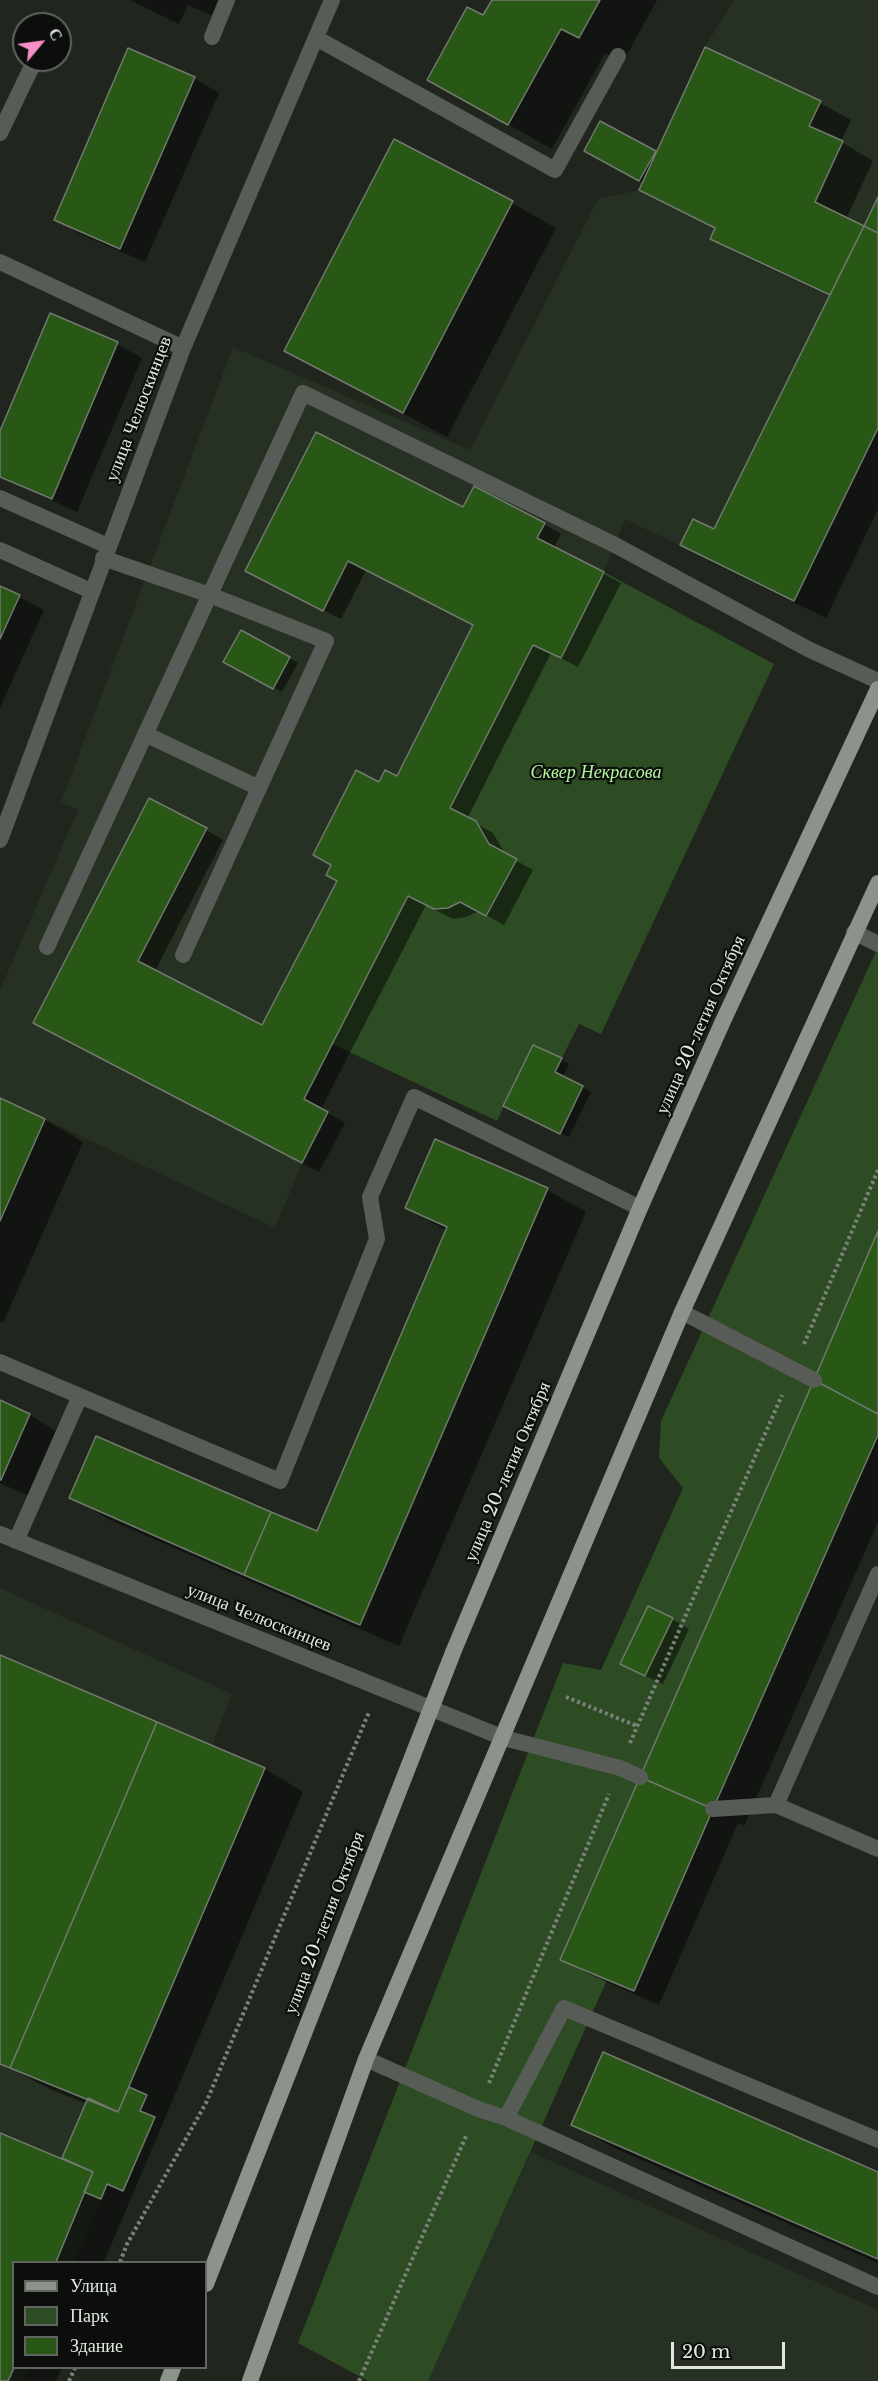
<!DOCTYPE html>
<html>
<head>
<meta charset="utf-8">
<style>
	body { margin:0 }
	#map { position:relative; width:878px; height:2381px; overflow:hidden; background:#20261e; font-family:"Libre Baskerville",serif }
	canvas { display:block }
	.legend { position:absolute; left:12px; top:2261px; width:195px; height:108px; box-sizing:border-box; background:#0b0e0b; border:2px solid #616461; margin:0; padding:8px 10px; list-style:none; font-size:18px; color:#e2e6e1 }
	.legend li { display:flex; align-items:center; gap:12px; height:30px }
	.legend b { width:30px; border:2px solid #616461 }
	.north { position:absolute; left:12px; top:12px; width:60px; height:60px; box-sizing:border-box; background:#0b0e0b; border:2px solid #616461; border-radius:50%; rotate:61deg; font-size:16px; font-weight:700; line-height:24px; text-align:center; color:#e2e6e1 }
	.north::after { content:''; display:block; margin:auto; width:21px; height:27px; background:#fa8fc7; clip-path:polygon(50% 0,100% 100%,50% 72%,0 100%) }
	.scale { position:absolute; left:671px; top:2342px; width:114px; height:27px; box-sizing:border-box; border:3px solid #e2e6e1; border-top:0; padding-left:8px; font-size:18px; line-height:21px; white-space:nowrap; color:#e2e6e1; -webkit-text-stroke:4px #0b0e0b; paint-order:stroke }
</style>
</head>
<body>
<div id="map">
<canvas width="878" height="2381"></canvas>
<ul class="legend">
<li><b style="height:8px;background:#8c938a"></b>Улица</li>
<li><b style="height:16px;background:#2d4c23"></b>Парк</li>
<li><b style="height:16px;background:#285716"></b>Здание</li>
</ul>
<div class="north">С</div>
<div class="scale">20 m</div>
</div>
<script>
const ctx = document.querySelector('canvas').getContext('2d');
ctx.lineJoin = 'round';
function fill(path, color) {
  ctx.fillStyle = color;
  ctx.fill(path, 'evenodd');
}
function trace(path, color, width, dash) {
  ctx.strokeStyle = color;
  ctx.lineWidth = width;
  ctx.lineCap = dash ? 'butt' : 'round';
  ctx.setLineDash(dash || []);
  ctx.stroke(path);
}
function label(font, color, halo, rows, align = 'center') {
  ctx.font = font + ' "Libre Baskerville",serif';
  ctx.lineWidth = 4.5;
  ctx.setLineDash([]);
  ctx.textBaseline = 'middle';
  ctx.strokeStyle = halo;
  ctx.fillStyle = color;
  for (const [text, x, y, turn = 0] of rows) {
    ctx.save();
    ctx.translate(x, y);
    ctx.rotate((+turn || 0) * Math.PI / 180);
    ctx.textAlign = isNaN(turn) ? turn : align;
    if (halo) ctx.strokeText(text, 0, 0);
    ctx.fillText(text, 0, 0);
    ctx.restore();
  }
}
const built = new Path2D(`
	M734 0H878V197L864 225 878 233V428L794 601 625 519 604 572 561 658 534 645 476 821 489 844 517 859 486 916 460 902 448 908 434 909 408 896 304 1099 328 1112 302 1163 275 1228 0 1098V990L78 810 61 802 233 347 470 450 598 199 639 190 705 47Z
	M0 1588 232 1694 212 1745 265 1768 129 2086 147 2095 140 2111 155 2117 123 2191 107 2184 74 2262H14V2368H29L24 2381H0Z
	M531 2152 878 2310V2381H428Z`);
const green = new Path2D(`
	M604 572 774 664 601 1034 579 1024 562 1058 533 1045 497 1121 332 1044 408 896C430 907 436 914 460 902L486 916 517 859 489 844 476 821 450 808 533 645 561 658Z
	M878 947V1231L607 1980 428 2381H368L298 2343 563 1663 601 1670 683 1488 659 1458 661 1421Z`);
const shadow = new Path2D(`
	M130 0H220L213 16 188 5 179 24Z
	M493 0H657L623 62 605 53 552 149 472 104 484 17Z
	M706 49 820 103 851 120 841 142 873 161 846 219 875 233 878 200V509L826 618 713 563 682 545 715 531 831 297 743 256 712 238 716 229 641 189 644 183 586 150 601 123 658 154Z
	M194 78 219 93 145 262 80 234 56 219Z
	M512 203 556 228 447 437 286 351Z
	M117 344 142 358 77 512 0 477V435Z
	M464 509 544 524 561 534 554 548 621 583 578 667 551 653 467 819 493 833 506 855 533 870 504 925 479 911 466 917 453 919 426 905 321 1109 345 1123 319 1172 52 1033 206 830 223 840 155 971 263 1028 339 880 379 784 397 778 475 626 366 570 341 619 264 580Z
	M0 587 44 610 0 708Z
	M242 632 298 663 282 692 225 661Z
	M561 1059 569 1064 563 1077 591 1092 569 1137 514 1111Z
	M0 1100 45 1120 83 1142 3 1323 0 1321Z
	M435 1141 547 1190 586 1212 399 1646 110 1520 71 1497 317 1533 447 1231 407 1208Z
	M878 1236V1522L744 1826 738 1823 659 2005 587 1973 562 1959Z
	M0 1402 30 1415 68 1438 40 1501 0 1483Z
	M672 1619 689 1629 663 1684 639 1673Z
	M0 1656 265 1769 303 1792 104 2262H14V2368H62L56 2381H0V2135L74 2166 75 2164 64 2157 87 2104 50 2089 0 2063Z
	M573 2124 878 2173V2263L612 2147Z`);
const building = new Path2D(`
	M492 0H600L579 38 561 29 508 125 427 80 467 7 483 15Z
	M705 47 821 101 809 126 843 141 815 202 864 226 830 295 710 239 715 228 639 190Z
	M128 48 195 77 120 249 54 220Z
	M600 121 656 151 639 181 584 151Z
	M394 139 513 201 403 413 284 351Z
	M878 197V233L864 226Z
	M864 226 878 233V428L794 601 680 545 693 519 714 529Z
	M50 313 118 342 52 499 0 477V431Z
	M316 432 463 507 474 486 545 523 537 538 604 572 561 658 533 645 450 808 476 821 489 844 517 859 486 916 460 902 448 908 434 909 408 896 304 1099 328 1112 302 1163 33 1023 149 798 207 828 138 961 262 1025 337 881 326 875 331 865 313 855 356 770 379 782 385 770 397 776 473 625 348 561 323 611 245 571Z
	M0 586 20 595 0 639Z
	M241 630 290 657 273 689 223 662Z
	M533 1045 562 1058 555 1072 583 1086 560 1134 503 1106Z
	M0 1098 45 1119 0 1221Z
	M435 1139 548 1188 360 1625 244 1575 271 1512 317 1531 447 1227 405 1208Z
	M878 1231V1414L814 1380Z
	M814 1380 878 1414V1435L713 1809 640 1777Z
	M0 1400 30 1414 1 1480H0Z
	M96 1436 271 1512 244 1575 69 1498Z
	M648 1606 673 1618 645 1676 620 1664Z
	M0 1655 157 1722 10 2068 0 2064Z
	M157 1722 265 1768 118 2112 10 2068Z
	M640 1777 713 1809 634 1991 560 1960Z
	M603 2052 878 2172V2259L571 2125Z
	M129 2087 147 2095 140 2111 155 2117 123 2191 107 2184 101 2199 84 2192 93 2172 62 2158 88 2098 118 2112Z
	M0 2133 93 2172 56 2262H14V2368L8 2381H0Z`);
const path = new Path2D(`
	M804 1344 878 1170
	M566 1697 637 1726
	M630 1743 782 1395
	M489 2083 609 1794
	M120 2262 127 2244 206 2103 369 1712
	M69 2381 75 2368
	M359 2381 467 2134`);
const service = new Path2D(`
	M212 37 227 0
	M316 38 555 170 618 56
	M0 133 35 60
	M0 498 108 546
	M0 550 91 591
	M103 558 210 595 326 641 183 955
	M145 734 259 788
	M854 932 878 944
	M47 947 303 393 615 545 810 650 878 681
	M682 1312 814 1380
	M0 1362 280 1481 377 1239 370 1197 414 1097 640 1208
	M16 1541 80 1396
	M504 1738 620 1768 640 1777
	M776 1805 878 1849
	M713 1809 776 1805 878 1574
	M366 2059 478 2109 506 2118 878 2287
	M506 2118 564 2008 878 2140`);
const minor = new Path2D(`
	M0 262 183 348
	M0 840 183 348 332 0
	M0 1534 504 1738`);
const primary = new Path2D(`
	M206 2284 454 1650 640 1208 723 1021 878 689
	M168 2381 173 2368
	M250 2381 366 2059 682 1312 878 883`);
const streetNames = [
	["улица Челюскинцев",139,409,-69],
	["улица 20-летия Октября",701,1025,-66],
	["улица 20-летия Октября",508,1472,-67],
	["улица Челюскинцев",259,1618,22],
	["улица 20-летия Октября",325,1923,-69]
];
const parkNames = [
	["Сквер Некрасова",596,773]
];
fill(built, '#263023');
fill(green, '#2d4c23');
fill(shadow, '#0007');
fill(building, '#285716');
trace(building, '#727970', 1.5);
trace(path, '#7c817a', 4, [3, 3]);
trace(service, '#585c57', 16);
trace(minor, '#585c57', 16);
trace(primary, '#8c938a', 16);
label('18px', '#e2e6e1', '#0b0e0b', streetNames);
label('italic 18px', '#b4f89e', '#0b0e0b', parkNames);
</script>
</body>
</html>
